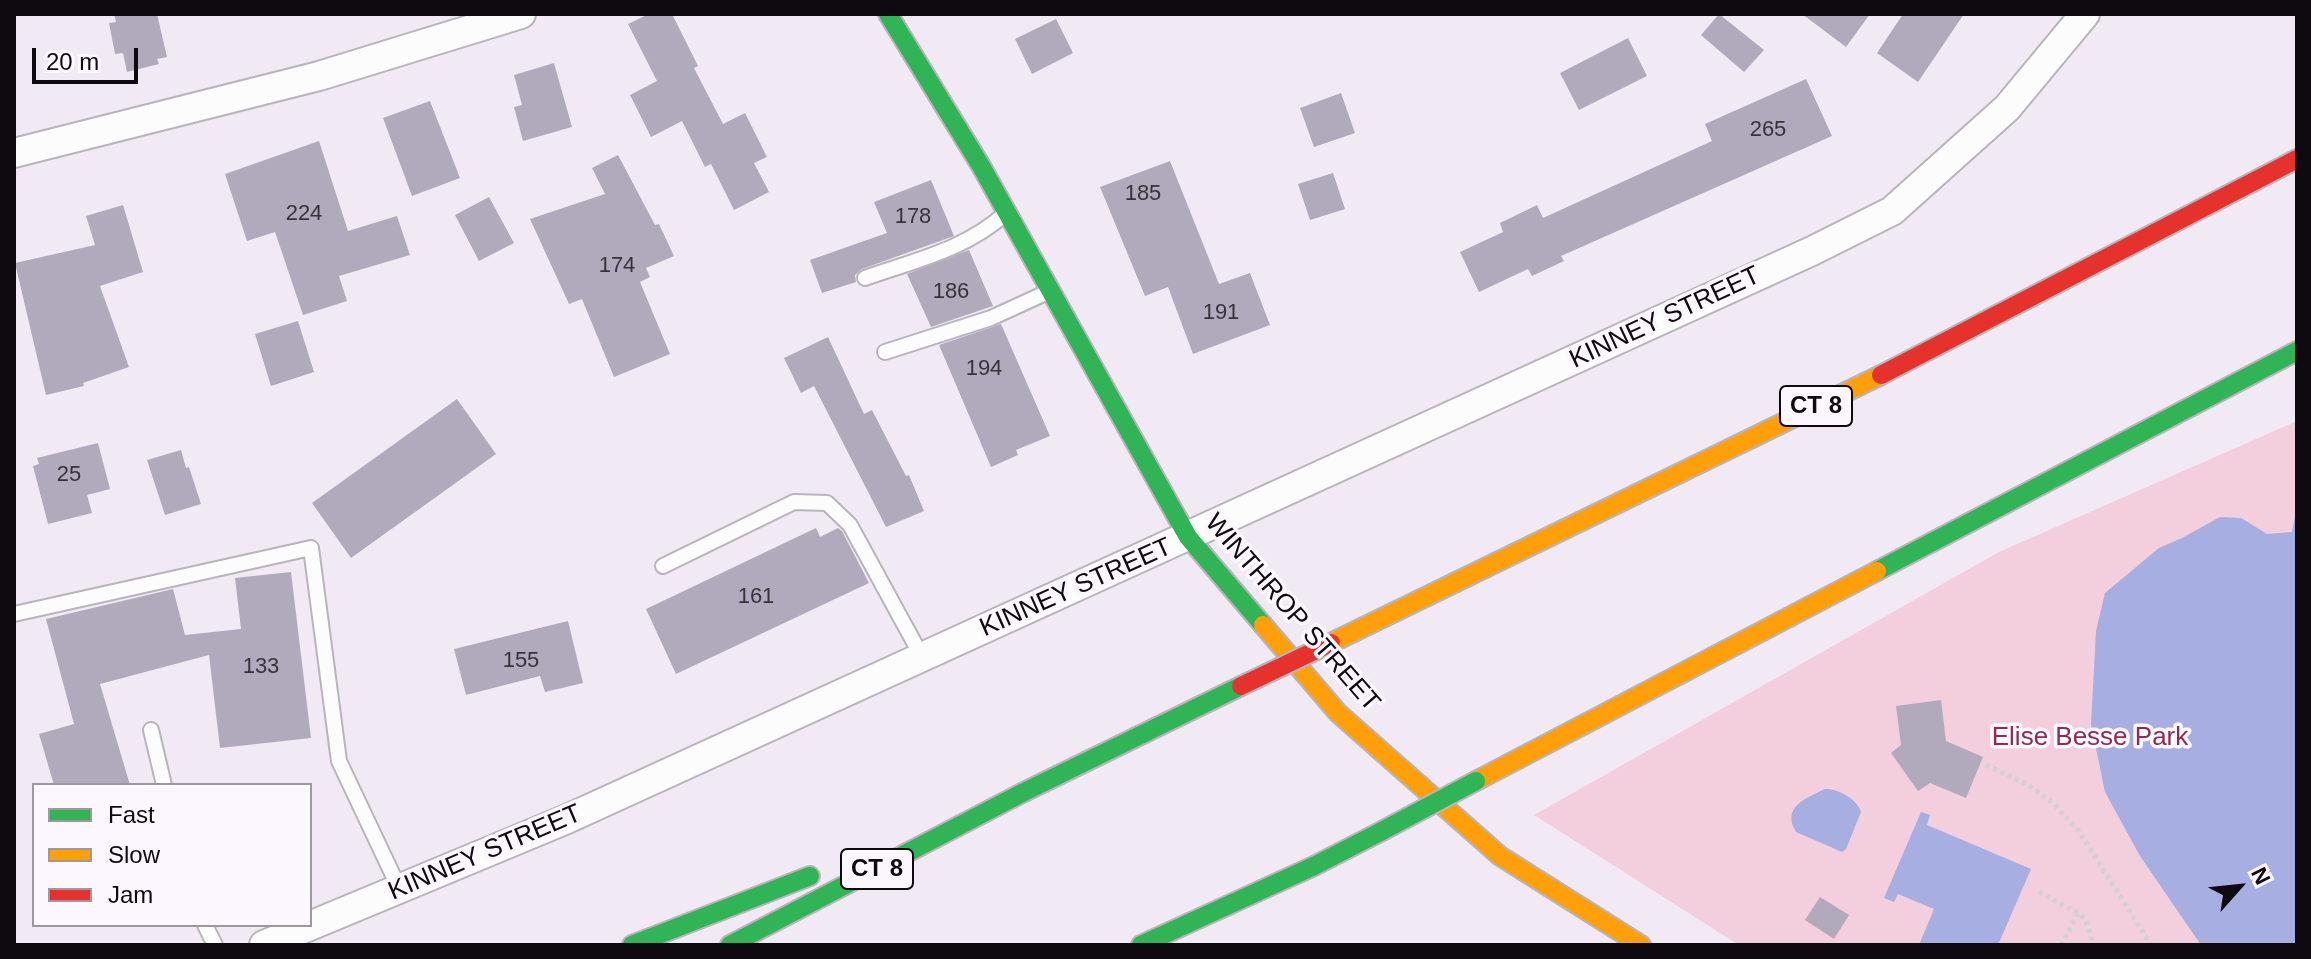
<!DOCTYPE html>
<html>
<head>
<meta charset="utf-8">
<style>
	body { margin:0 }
	#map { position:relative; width:2311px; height:959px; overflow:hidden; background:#f1eaf4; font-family:Arial,sans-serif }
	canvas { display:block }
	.frame { position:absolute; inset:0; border:16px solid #0e0a0f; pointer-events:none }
	.legend { position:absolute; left:32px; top:783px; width:280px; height:144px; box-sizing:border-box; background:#fcf7fe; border:2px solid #9d989e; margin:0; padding:10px 14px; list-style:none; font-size:24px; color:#0e0a0f }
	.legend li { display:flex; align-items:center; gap:16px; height:40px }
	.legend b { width:40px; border:2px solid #9d989e }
	.north { position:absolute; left:2199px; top:847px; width:80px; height:80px; -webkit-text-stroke:6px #fcf7fe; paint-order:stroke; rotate:63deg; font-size:22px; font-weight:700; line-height:32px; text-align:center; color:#0e0a0f }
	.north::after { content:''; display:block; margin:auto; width:28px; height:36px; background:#0e0a0f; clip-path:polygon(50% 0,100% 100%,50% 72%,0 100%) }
	.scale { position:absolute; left:32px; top:48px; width:106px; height:36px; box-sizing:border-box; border:4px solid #0e0a0f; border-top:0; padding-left:10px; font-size:24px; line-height:28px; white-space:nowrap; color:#0e0a0f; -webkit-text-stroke:6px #fcf7fe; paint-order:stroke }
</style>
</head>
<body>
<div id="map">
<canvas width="2311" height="959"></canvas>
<div class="frame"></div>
<ul class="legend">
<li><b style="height:10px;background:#30b455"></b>Fast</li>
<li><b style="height:10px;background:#ff9f0a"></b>Slow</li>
<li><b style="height:10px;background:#e5322d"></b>Jam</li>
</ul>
<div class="north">N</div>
<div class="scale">20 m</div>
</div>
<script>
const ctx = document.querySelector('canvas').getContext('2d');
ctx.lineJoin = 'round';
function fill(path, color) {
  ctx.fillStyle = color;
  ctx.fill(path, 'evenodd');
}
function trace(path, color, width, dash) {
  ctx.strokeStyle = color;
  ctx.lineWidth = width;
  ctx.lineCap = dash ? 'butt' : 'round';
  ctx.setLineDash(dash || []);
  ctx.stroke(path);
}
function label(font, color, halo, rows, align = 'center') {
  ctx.font = font + ' Arial,sans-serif';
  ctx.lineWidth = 7;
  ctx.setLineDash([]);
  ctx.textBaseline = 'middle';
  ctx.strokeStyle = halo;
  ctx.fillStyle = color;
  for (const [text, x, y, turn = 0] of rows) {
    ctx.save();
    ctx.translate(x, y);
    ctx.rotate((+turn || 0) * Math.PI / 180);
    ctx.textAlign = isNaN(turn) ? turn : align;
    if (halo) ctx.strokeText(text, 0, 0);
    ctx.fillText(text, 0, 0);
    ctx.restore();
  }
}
const green = new Path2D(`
	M2297 421V945H1739L1534 815 1999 552Z`);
const water = new Path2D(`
	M2297 506V945H2201L2140 856 2105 792 2091 724 2096 631 2105 593 2159 548 2182 538 2220 517 2241 518 2267 534 2292 532Z
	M1825 789C1839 789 1857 799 1861 812L1846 849 1842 852 1796 832C1781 807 1806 798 1825 789Z
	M1921 812 1930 815 1927 825 2031 869 1998 945H1919L1934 909 1898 894 1894 902 1884 898Z`);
const building = new Path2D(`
	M114 14H157L167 57 157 59 159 64 127 72 123 53 115 54 109 23 116 22Z
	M649 14H672L698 66 694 68 723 124 745 113 767 157 754 163 769 192 734 210 711 164 705 167 682 121 651 137 630 95 657 81 628 24Z
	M1719 14 1764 50 1744 72 1701 35Z
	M1802 14H1870L1846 47Z
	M1903 14H1964L1918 82 1877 53Z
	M1056 19 1073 53 1032 74 1015 39Z
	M1628 38 1647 76 1579 110 1560 73Z
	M554 63 572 127 523 141 514 107 522 105 514 75Z
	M1806 79 1832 136 1561 256 1564 261 1532 276 1528 269 1479 292 1460 252 1503 232 1500 223 1537 205 1543 218 1712 141 1705 124Z
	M1341 93 1355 133 1314 147 1300 108Z
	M430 101 460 178 412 196 383 118Z
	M319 141 348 231 397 216 410 255 339 276 347 301 303 315 275 232 247 241 225 174Z
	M618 155 655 225 659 224 674 256 646 268 650 277 640 282 670 354 614 377 582 299 569 304 530 219 605 194 592 168Z
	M1170 161 1219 284 1250 273 1270 325 1193 354 1168 287 1145 296 1100 187Z
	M1333 173 1345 209 1310 220 1298 184Z
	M931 180 954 236 862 269 855 275 856 282 822 293 810 260 887 233 874 202Z
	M489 197 514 243 479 261 455 215Z
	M123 205 143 272 100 286 129 367 83 383 84 386 46 395 15 263 95 245 86 216Z
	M969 250 993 306 931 327 907 274Z
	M298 321 314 372 271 386 255 334Z
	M1001 324 1050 436 1016 450 1018 455 991 467 939 345Z
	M828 337 864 414 872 410 906 476 909 475 924 511 886 527 814 386 801 393 784 358Z
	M457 399 496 454 351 558 312 503Z
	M98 443 110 489 87 495 92 513 48 524 33 466 39 464 37 458Z
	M181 450 186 468 189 467 201 504 165 515 147 460Z
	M816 528 820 537 838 528 842 531 869 583 676 674 646 609Z
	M291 572 311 738 220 748 209 655 100 684 130 785H54L39 734 74 724 46 619 173 589 185 635 241 629 235 578Z
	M568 621 583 683 545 692 540 676 466 695 454 649Z
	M1941 700 1946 741 1983 757 1966 798 1930 783 1918 791 1891 753 1901 745 1896 706Z
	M1820 897 1849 915 1834 939 1805 920Z`);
const path = new Path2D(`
	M1986 765 2027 784 2053 803 2078 830 2151 945
	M2039 892 2078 913 2085 919 2094 945
	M2061 945 2078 913`);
const lane = new Path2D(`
	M865 278C916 260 965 250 1006 213
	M885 352 991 318 1050 291
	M663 566 794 502 827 503 850 525 922 657
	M14 614 311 548 339 761 399 888
	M151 730 164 785
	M205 925 215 945`);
const street = new Path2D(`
	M14 153 319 76 521 14
	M264 945 567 819 1812 251 1892 211 2007 108 2085 14`);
const fast = new Path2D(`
	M888 14 981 166 1188 537 1263 625
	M1877 571 2297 351
	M632 945 810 876
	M730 945 1024 792 1241 686
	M1141 945 1314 866 1382 831`);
const slow = new Path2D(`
	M1263 625 1338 713 1500 856 1641 945
	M1331 643 1881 375
	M1476 781 1877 571`);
const jam = new Path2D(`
	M1881 375 2297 159`);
const fastBridge = new Path2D(`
	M1382 831 1476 781`);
const jamBridge = new Path2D(`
	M1241 686 1331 643`);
const numberNames = [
	["265",1768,130],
	["185",1143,194],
	["224",304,214],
	["178",913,217],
	["174",617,266],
	["186",951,292],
	["191",1221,313],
	["194",984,369],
	["25",69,475],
	["161",756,597],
	["155",521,661],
	["133",261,667]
];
const shields = [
	[1816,406,72],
	[877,869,72]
];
const shieldNames = [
	["CT 8",1816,406],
	["CT 8",877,869]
];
const streetNames = [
	["KINNEY STREET",1665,318,-25],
	["KINNEY STREET",1076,588,-24],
	["WINTHROP STREET",1292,613,49],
	["KINNEY STREET",485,853,-23]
];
const parkNames = [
	["Elise Besse Park",2090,738]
];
fill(green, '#f3cedc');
fill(water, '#a7aee2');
fill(building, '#b1aabc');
trace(lane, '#b9b4bb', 18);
trace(street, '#b9b4bb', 32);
trace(fast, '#b9b4bb', 22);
trace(slow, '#b9b4bb', 22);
trace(jam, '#b9b4bb', 22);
trace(path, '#d2d0d3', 5, [4, 4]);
trace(lane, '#fdfcfd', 14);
trace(street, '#fdfcfd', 28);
trace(fast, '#30b455', 18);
trace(slow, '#ff9f0a', 18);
trace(jam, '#e5322d', 18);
trace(fastBridge, '#b9b4bb', 22, []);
trace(jamBridge, '#b9b4bb', 22, []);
trace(fastBridge, '#30b455', 18);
trace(jamBridge, '#e5322d', 18);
label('22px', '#37323a', null, numberNames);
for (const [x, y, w] of shields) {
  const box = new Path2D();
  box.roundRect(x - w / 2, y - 20, w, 40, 6);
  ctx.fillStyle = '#fcf7fe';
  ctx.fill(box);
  trace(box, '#0e0a0f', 2);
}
label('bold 24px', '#0e0a0f', null, shieldNames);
label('26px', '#0e0a0f', '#fcf7fe', streetNames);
label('26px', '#8d2b50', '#fcf7fe', parkNames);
</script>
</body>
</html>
